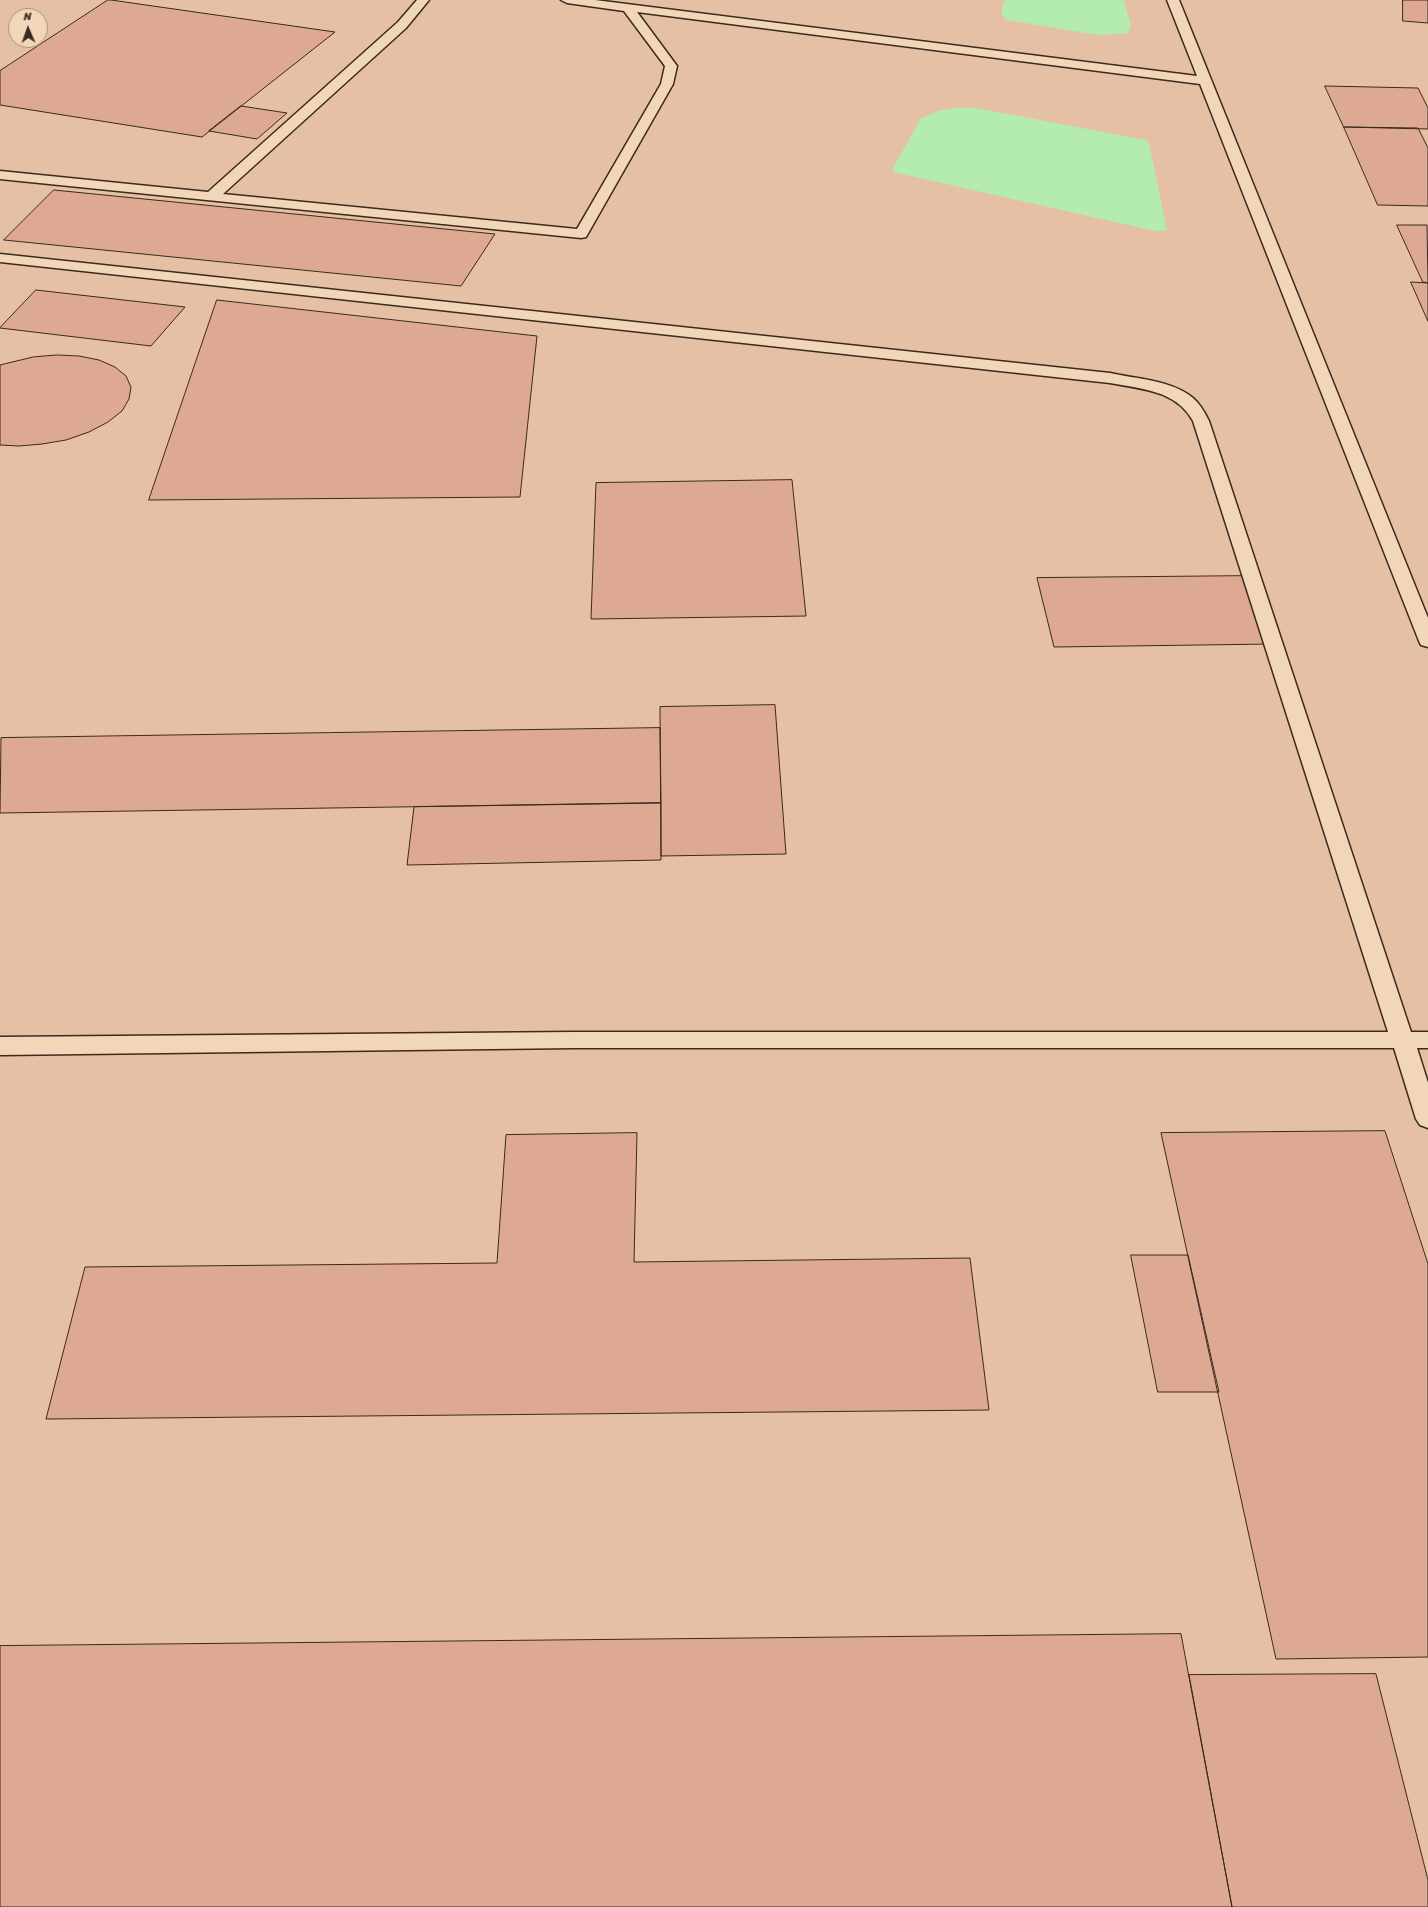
<!DOCTYPE html>
<html>
<head>
<meta charset="utf-8">
<style>
	body { margin:0 }
	#map { position:relative; width:1428px; height:1907px; overflow:hidden; background:#eeceb2; font-family:Sriracha,sans-serif }
	canvas { display:block }
	.north { position:absolute; left:8px; top:8px; width:40px; height:40px; box-sizing:border-box; background:#f2d6b9; border:1px solid #a9917b; border-radius:50%; rotate:358deg; font-size:11px; font-weight:700; line-height:16px; text-align:center; color:#3b2a1e }
	.north::after { content:''; display:block; margin:auto; width:14px; height:18px; background:#3b2a1e; clip-path:polygon(50% 0,100% 100%,50% 72%,0 100%) }
</style>
</head>
<body>
<div id="map">
<canvas width="1428" height="1907"></canvas>
<div class="north">N</div>
</div>
<script>
const ctx = document.querySelector('canvas').getContext('2d');
ctx.lineJoin = 'round';
function fill(path, color) {
  ctx.fillStyle = color;
  ctx.fill(path, 'evenodd');
}
function trace(path, color, width, dash) {
  ctx.strokeStyle = color;
  ctx.lineWidth = width;
  ctx.lineCap = dash ? 'butt' : 'round';
  ctx.setLineDash(dash || []);
  ctx.stroke(path);
}
const built = new Path2D(`
	M0 0H1428V1907H0ZM16 16H40V40H16Z`);
const green = new Path2D(`
	M1005 0H1124L1131 27 1128 33 1098 35 1007 20 1002 15V6Z
	M958 108H976L1146 140 1149 143 1167 230 1155 231 893 172V168L921 118 941 110Z`);
const building = new Path2D(`
	M108 0H111L335 32 202 137 0 105V71Z
	M1403 0H1428V23L1403 21Z
	M1325 86 1418 88 1428 108V129L1344 127Z
	M241 106 287 113 257 139 209 131Z
	M1344 127 1418 128 1428 148V206L1378 205Z
	M54 190 495 234 461 286 4 240Z
	M1397 225H1427L1428 283 1423 282Z
	M1411 282 1428 283V321Z
	M36 290 185 307 151 346 0 328Z
	M217 300 537 336 520 497 149 500Z
	M57 355 79 356 99 360 115 367 126 376 131 387 129 399 122 411 108 422 89 432 66 440 42 444 19 446 0 445V365L33 357Z
	M792 480 806 616 591 619 596 483Z
	M1247 576 1272 644 1054 647 1037 578Z
	M775 705 786 854 661 856 660 707Z
	M660 728 661 803 0 813 1 738Z
	M661 803V860L407 865 414 807Z
	M1385 1131 1428 1264V1657L1276 1659 1161 1133Z
	M637 1133 634 1262 970 1258 989 1410 46 1419 85 1267 497 1263 506 1135Z
	M1131 1255H1188L1219 1392H1158Z
	M1181 1634 1232 1907H0V1646Z
	M1376 1674 1428 1880V1907H1232L1189 1675Z`);
const minor = new Path2D(`
	M417 0H429L406 28 223 194 577 229 661 84 665 66 624 11 567 3 561 0H595L1197 76 1167 0H1179L1428 618V647L1421 645 1419 641 1200 84 637 12 677 66 673 84 586 237 581 238 0 179V171L208 192 398 22Z
	M0 254 1110 373C1136 379 1172 380 1193 398 1200 404 1205 413 1209 421L1411 1032H1428V1048H1417L1428 1083V1128L1420 1125 1416 1119 1394 1048H574L0 1055V1037L574 1032H1388L1193 421C1176 390 1141 389 1110 383L0 262Z`);
fill(built, '#e6c0a5');
fill(green, '#b4ebae');
fill(building, '#dda992');
trace(building, '#3b2a1e', 1);
trace(minor, '#3b2a1e', 3);
fill(minor, '#f2d6b9');
</script>
</body>
</html>
